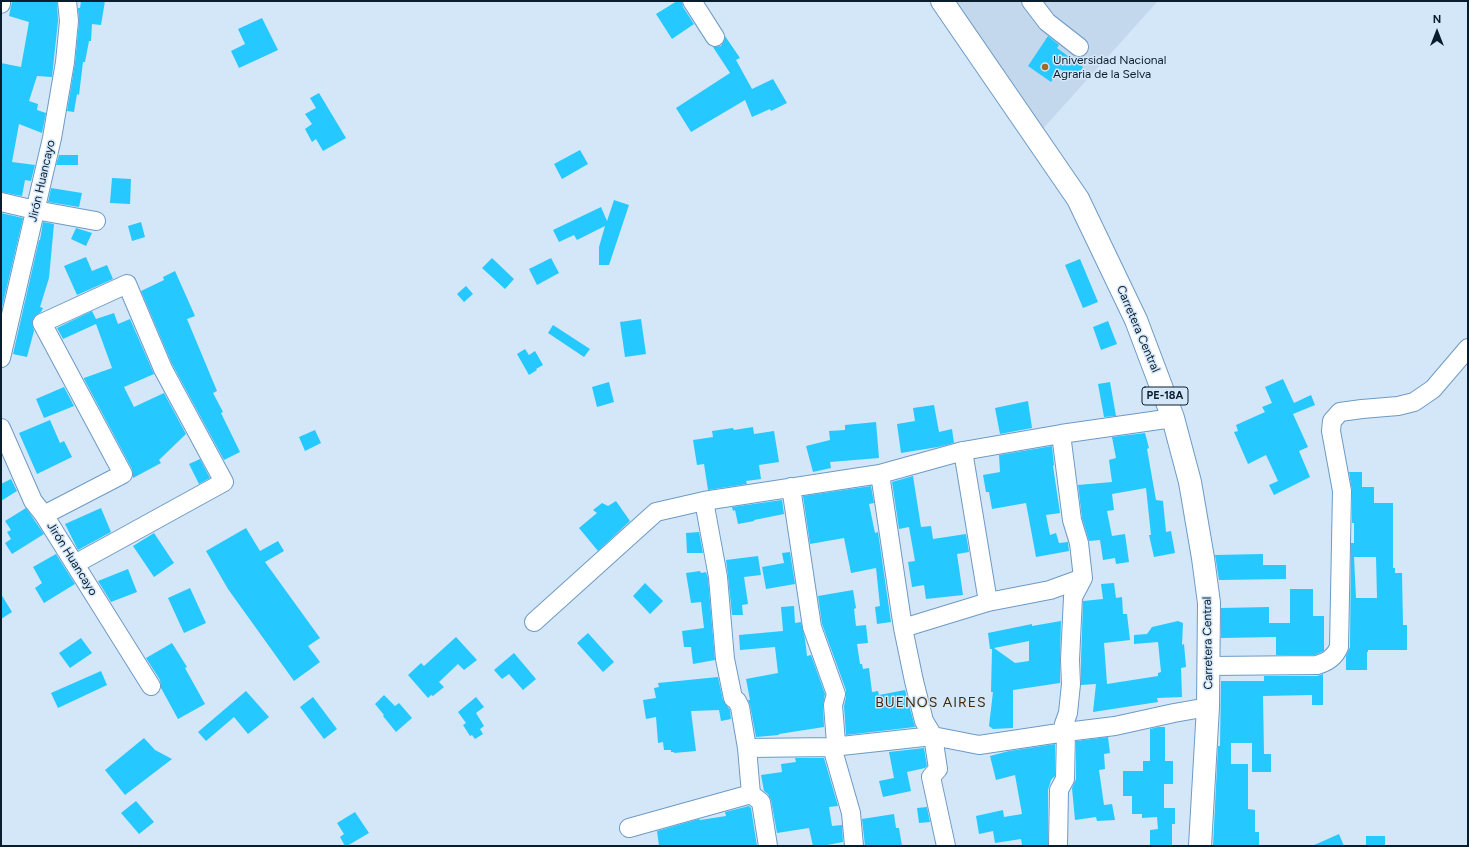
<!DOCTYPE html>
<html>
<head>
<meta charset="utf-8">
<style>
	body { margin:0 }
	#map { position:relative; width:1469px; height:847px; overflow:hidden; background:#d4e7f9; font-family:Figtree,sans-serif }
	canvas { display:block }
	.frame { position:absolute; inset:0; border:2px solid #0a1d2d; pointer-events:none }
	.north { position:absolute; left:1417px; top:12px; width:40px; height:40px; -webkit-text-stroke:3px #d4e7f9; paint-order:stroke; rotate:0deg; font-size:11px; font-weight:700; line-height:16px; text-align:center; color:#0a1d2d }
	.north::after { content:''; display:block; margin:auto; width:14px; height:18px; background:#0a1d2d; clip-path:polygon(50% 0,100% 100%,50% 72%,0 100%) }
</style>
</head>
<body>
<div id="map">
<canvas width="1469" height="847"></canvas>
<div class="frame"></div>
<div class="north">N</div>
</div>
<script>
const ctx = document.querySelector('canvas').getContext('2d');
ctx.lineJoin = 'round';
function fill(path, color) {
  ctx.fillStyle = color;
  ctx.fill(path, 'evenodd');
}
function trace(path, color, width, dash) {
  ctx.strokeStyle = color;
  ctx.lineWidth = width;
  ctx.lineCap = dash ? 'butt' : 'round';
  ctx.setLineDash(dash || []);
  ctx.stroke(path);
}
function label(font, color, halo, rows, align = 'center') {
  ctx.font = font + ' Figtree,sans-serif';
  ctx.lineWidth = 3;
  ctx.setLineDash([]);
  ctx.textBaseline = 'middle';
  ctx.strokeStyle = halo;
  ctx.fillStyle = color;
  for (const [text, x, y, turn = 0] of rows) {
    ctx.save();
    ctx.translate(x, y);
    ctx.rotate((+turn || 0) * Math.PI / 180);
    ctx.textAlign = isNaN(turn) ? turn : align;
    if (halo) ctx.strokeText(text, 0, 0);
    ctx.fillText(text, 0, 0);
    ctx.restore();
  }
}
const built = new Path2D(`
	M945 1H1158L1039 133Z`);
const building = new Path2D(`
	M12 1H57L58 21 52 77 37 76 29 101 38 104 37 110 46 113 42 133 19 124 12 162 35 165 31 181 25 180 22 196 1 192V63L21 67 29 22 9 16Z
	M81 1H105L101 25 92 24 91 41H89L85 62H83L79 95 77 94 74 112 67 111 75 63 79 22 78 8H80Z
	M677 1H682L683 7 694 24 672 39 656 14Z
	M262 18 278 50 239 68 231 51 245 44 238 29Z
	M725 36 740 58 736 60 752 89 773 79 787 103 771 111 770 109 752 117 745 100 691 132 676 108 730 73 713 47 721 46 724 41Z
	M1048 36 1059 45 1057 48 1083 67 1075 79 1060 69 1051 82 1028 66Z
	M319 93 346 138 323 151 316 139 312 142 305 129 312 124 305 114 316 108 310 98Z
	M580 150 588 164 562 179 554 164Z
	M59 155H78V165H56Z
	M112 178 131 179 130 204 110 203Z
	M51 188 82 193 79 207 48 202Z
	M614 200 629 205 609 265H599V247L605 226 577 240 574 235 559 242 553 230 601 207 607 221Z
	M1 213 23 218 1 312Z
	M43 222 54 224 49 278 40 307 43 308 41 312 34 317 32 322 34 331 27 357 13 354 39 240H40Z
	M141 222 145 237 132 241 128 226Z
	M76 228 92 233 86 246 71 239Z
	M86 257 92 271 107 265 113 279 77 295 64 266Z
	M492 258 514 279 505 289 482 268Z
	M551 258 559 273 537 285 529 269Z
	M1080 259 1098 302 1083 308 1065 265Z
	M175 271 195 316 187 319 217 391 213 393 223 412 221 413 240 452 224 460 172 364 141 291 164 280 163 277Z
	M466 286 473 294 464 302 457 294Z
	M92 311 96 319 114 313 118 324 130 319 154 374 124 387 134 407 164 393 186 434 159 460 161 463 133 478 132 469 84 379V378L112 368 96 324 63 339 57 328Z
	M641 319 646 354 625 357 620 322Z
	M1108 321 1117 344 1101 350 1093 327Z
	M553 325 590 349 584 357 548 333Z
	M525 349 529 355 535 351 543 365 536 369 537 370 529 375 517 354Z
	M1283 379 1294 403 1311 395 1315 405 1293 414 1308 447 1299 451 1310 477 1274 495 1269 485 1278 481 1266 455 1248 464 1234 432 1238 431 1236 425 1265 412 1262 407 1272 403 1265 387Z
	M609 382 614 402 597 407 592 387Z
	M1110 382 1116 416 1104 417 1098 384Z
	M64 387 74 406 44 418 36 399Z
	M1028 401 1032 428 1000 434 995 408Z
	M934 405 939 432 952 429 954 443 938 447 901 453 897 424 915 421 913 408Z
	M50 420 60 443 64 441 72 457 37 474 19 433Z
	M876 422 879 458 830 462 831 468 813 472 806 446 830 440 829 431 845 430V425Z
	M753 427 754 434 774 431 779 462 759 465 761 479 746 481 747 484 708 490 704 464 697 465 693 440 713 437 712 431 733 428 734 430Z
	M315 430 321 443 305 451 299 437Z
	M1145 433 1149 448 1147 449 1156 500 1163 501 1166 532 1171 531 1175 553 1154 557 1149 535H1151L1146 488 1112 494 1114 510 1107 511 1112 536 1125 534 1129 562 1116 564 1115 558 1103 560 1100 540 1089 541 1082 518 1078 485 1112 482 1109 460 1116 458 1112 437Z
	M1052 446 1054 465 1053 466 1060 513 1046 515 1050 535 1056 533 1059 543 1068 542 1069 551 1036 557 1026 503 992 509 989 492H986L983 475 1000 472 999 455Z
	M200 459 210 478 199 484 189 464Z
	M1349 472H1362V487H1374V503H1393V568H1395V573H1402L1403 625H1407V650H1368V652H1367V670H1346V656L1350 647 1351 543H1354V523H1352V491ZM1354 557H1376L1377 598H1356Z
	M913 476 921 527 931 526 933 539 966 534 969 552 957 554 963 595 926 599 924 585 912 587 908 562 915 561 909 527 899 529 892 482Z
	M11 479 17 491 1 501V484Z
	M871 486 874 503 869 504 875 533 878 532 891 622 877 624 875 607 880 606 876 568 851 573 844 538 810 544 803 496Z
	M782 500 784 514 754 520V521L738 524 735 510 733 511 732 507Z
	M616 501 630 521 598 551 579 528 597 513 593 510 602 503 608 506Z
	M26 508 44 534 12 554 5 543 11 539 7 532 11 530 5 521Z
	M101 508 111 532 78 550 65 524Z
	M246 528 260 551 278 541 284 551 265 562 320 638 308 646 320 662 294 681 228 589 206 551Z
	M699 532 703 553H687L686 533Z
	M154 533 174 563 154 577 133 546Z
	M790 552 795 584 766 589 762 567 784 563 782 553Z
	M56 554 75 584 44 603 35 588 42 583 33 567Z
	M1263 554V565H1286V579L1219 580 1215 555Z
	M758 556 761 575 744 577 748 604 742 605 743 615H732L728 576 726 560Z
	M128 569 137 592 111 602 98 581Z
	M700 571 701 573 706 572 708 578 715 660 693 664 691 647H684L682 631 704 628 701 602 691 603 686 573Z
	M645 583 663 601 650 614 633 596Z
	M1114 583 1116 598 1122 597 1123 614H1127L1130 640 1104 643 1107 684 1158 676V673L1161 672 1158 642 1134 644V635L1147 634 1152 627 1178 621 1183 623 1182 645 1184 644 1186 667 1181 668 1182 697 1157 698 1158 702 1093 712 1096 684 1081 685V660L1083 601 1103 599 1101 584Z
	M190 588 206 623 184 633 168 598Z
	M1290 589H1313V616H1324V651L1315 655H1276V637L1221 638V608L1269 607V623H1290Z
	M853 590 856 608 854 609 856 626 866 625 868 643 857 644 860 664H862L863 669 869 668 872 692 878 691 879 695 905 690 915 727 846 735 844 706 846 697V690L822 624 818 596Z
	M1 594 12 612 1 619Z
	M794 606 795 623 801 622 805 639 807 656 811 655 825 694 823 706 824 727 779 734V735L756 737 750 705 748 700H750L746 679 778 673 775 647 740 650 739 635 783 631 781 607Z
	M1061 621 1060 660V683L1013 690V728L993 729 989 726 993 692H991L992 649H990L988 633 1032 624V626ZM1029 641V661L1015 663 994 648Z
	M588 633 614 662 603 672 577 643Z
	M456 637 477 660 464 670 458 664 439 682 444 687 433 696 431 695 428 698 408 675 421 663 424 666Z
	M81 638 92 653 70 668 59 653Z
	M172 643 187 667 185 668 205 704 178 719 161 688 160 680 146 658Z
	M514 653 536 679 523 690 509 674 502 679 494 670Z
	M101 671 107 685 58 708 51 693Z
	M1323 674V705H1312V695L1263 696 1264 754H1271V772H1252V743H1231V764H1248V809L1255 810V832H1259V846H1213L1218 746H1220L1221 681H1264V676H1317Z
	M718 677 723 700 730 710 731 719 721 721 719 710 691 711 696 751 674 753V752H671V750H664L663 742 658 743 656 717 646 719 643 700 656 698 654 688 659 687 658 683Z
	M246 691 269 717 248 734 234 717 206 741 198 732Z
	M384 695 395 706 399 703 412 718 396 732 383 716 384 715 375 704Z
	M313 697 337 729 324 739 300 707Z
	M476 697 484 707 476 713 484 726 480 729 483 734 475 739 472 735 470 736 463 725 466 723 458 712Z
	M1158 727H1165V761H1173V784H1164V808H1175V824H1172V846H1150V830L1158 829 1157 817 1142 818V814H1132V796H1123V771H1143V761H1150V729Z
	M1108 737 1110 753 1104 754 1105 769 1099 770 1104 805 1112 804 1115 820 1097 821 1096 817 1075 820 1072 788 1076 779V741Z
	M144 738 155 750 172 759 125 795 105 770Z
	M1055 744V776L1051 780 1048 790V846L1022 845 1021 839 995 843 993 831 979 834 976 816 1003 810 1004 817 1022 814 1015 775 996 780 990 756 1009 751Z
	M924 748 927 766 925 768 907 772 911 791 883 797 879 781 894 778 889 752Z
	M795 758H824L838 806 829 807 832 826 842 825 843 842 822 846H813L809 828 777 833 771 800 768 794 764 791 761 775 782 772 781 764 796 762Z
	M136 801 154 822 139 834 121 813Z
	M749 806 751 808 757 846H659L657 831 699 819 700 820 726 816 725 812Z
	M927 807 930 822 919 823 917 808Z
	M355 812 369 833 347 846H345L340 837 344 834 337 823Z
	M894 814 896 828H899L902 846H865L862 819Z
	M1339 834 1344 846H1312Z
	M1366 836H1385V846H1366Z`);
const minor = new Path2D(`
	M692 1 715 37
	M1031 1 1047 22 1079 47
	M1 4V1
	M1 202 35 210 96 221
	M1 358 52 138 65 62 69 21 67 1
	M1 428 33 501 44 515 151 686
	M1061 434 1072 520 1079 543 1083 578
	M963 451 988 602
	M880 474 903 628 914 681 924 721 933 736 938 769 931 777 946 846
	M791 487 812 627 836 694 833 705 836 743 832 747 851 813 854 846
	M704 501 718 577 725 659 733 698 737 701 740 707 747 748 751 794 761 802 768 846
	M44 515 123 474 42 323 127 284 163 369 224 482 75 564
	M534 622 656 512 704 501 880 474 963 451 1061 434 1173 418
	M903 628 988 602 1050 590 1083 578 1073 597 1070 660 1071 684 1068 713 1064 724 1066 732 1065 779 1059 790 1058 846
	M1209 666 1317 665C1328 662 1335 657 1339 647L1342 491 1331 431 1332 421 1340 412 1362 409 1398 406 1414 402 1433 389 1468 348
	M747 748 832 747 933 736 979 745 1066 732 1115 726 1174 713 1208 707
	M629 828 751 794`);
const highway = new Path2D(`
	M942 1 1078 199 1136 320 1173 418 1190 482 1203 558 1209 603 1208 707 1200 846`);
const markers = [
	[1045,67,4,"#a16a26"]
];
const shields = [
	[1165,396,46]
];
const shieldNames = [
	["PE-18A",1165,396]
];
const poiNames = [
	["Universidad Nacional",1053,60],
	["Agraria de la Selva",1053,74]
];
const streetNames = [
	["Jirón Huancayo",42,181,-77],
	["Carretera Central",1138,329,67],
	["Jirón Huancayo",72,559,58],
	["Carretera Central",1208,643,-91]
];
const quarterNames = [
	["BUENOS AIRES",931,703]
];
fill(built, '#c3d8ec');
fill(building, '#25c8ff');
trace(minor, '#6d9ac5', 20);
trace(highway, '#6d9ac5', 24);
trace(minor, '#fff', 18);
trace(highway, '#fff', 22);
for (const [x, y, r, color] of markers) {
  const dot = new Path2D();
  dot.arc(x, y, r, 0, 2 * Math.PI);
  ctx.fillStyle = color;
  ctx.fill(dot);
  trace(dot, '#d4e7f9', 1.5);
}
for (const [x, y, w] of shields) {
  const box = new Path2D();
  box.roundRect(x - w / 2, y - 9, w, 18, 3);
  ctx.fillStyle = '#d4e7f9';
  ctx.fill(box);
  trace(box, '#0a1d2d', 1);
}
label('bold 11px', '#0a1d2d', null, shieldNames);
label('12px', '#0a1d2d', '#d4e7f9', poiNames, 'left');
label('12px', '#0a1d2d', '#d4e7f9', streetNames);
ctx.letterSpacing = '1px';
label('14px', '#432908', '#d4e7f9', quarterNames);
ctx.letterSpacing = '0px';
</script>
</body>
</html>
